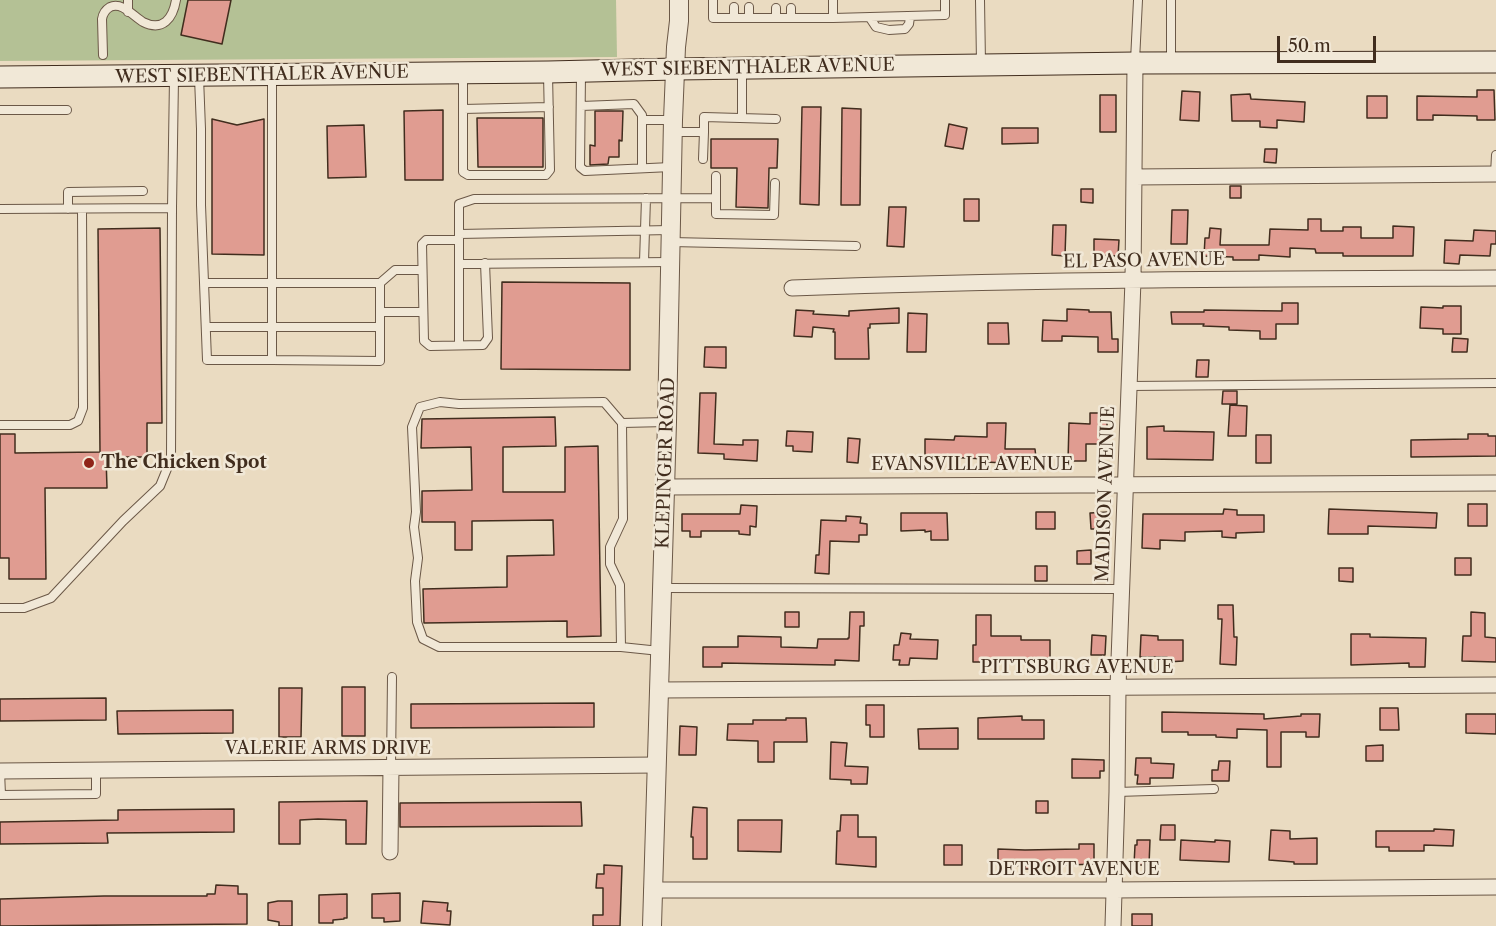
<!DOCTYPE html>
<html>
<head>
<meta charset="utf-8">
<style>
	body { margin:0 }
	#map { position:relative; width:1496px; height:926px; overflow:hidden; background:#eadbc1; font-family:"Libre Caslon Text",serif }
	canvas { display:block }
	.scale { position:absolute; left:1277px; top:36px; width:99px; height:27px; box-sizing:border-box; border:3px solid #412d1e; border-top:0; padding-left:8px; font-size:18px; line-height:21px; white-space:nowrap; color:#412d1e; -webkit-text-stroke:4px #f1e8d7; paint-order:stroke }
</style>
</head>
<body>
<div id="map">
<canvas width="1496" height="926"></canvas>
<div class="scale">50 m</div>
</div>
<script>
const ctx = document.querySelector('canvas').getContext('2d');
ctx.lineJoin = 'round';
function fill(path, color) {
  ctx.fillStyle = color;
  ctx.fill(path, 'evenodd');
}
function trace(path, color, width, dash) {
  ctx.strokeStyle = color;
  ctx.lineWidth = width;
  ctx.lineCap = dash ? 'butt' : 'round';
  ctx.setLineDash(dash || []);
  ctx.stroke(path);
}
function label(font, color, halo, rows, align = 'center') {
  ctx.font = font + ' "Libre Caslon Text",serif';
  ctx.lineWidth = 5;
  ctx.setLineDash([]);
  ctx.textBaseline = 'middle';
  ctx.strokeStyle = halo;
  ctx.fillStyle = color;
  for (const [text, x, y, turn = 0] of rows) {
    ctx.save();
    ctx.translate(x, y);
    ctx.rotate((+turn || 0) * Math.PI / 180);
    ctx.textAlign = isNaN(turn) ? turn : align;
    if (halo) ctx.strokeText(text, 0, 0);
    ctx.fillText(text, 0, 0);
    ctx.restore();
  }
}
const green = new Path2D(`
	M0 0H616L617 57 0 61Z`);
const building = new Path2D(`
	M188 0H231L222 44 181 35Z
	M1477 90H1494L1495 120H1477V116L1433 115V120H1417V96L1477 97Z
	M1182 91 1200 92 1199 121 1180 120Z
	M1250 94 1251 99 1305 102 1304 122 1277 120V128L1260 127V121H1232L1231 95Z
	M1100 95H1116V132H1100Z
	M1367 96H1387V118H1367Z
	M802 107H821L819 205 800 204Z
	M842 108 861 109 860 205H841Z
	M443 110V180H405L404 111Z
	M595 111H623L622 141 619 140V157H609L608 164 590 165V145L595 146Z
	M477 118H543V167H478Z
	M212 119 237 125 264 119V255L212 254Z
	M949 124 967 128 963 149 945 146Z
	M364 125 366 177 328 178 327 126Z
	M1002 128H1038V143L1002 144Z
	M711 139H778L777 168H769L768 208 736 207 737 168H711Z
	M1265 149H1277L1276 163 1264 162Z
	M1230 186H1241V198H1230Z
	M1081 189H1093V203L1081 202Z
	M964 199H979V221H964Z
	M889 207H906L904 247 887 246Z
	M1172 210H1188L1187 244H1171Z
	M1308 219H1321V231H1343V227H1361V238H1393V226L1414 227 1413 256H1343V253H1316L1315 249 1290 248V257L1259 255V260H1233V257L1204 256 1205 238H1209L1210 228 1221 229 1220 245H1269L1270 229 1308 230Z
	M1053 225H1066L1065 256 1052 255Z
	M160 228 162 423H147V457H106L107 488H45L46 579H9V558H0V434H15V453L100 452 98 229Z
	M1474 230 1496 231V244H1491L1490 256 1460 255 1459 264 1444 263 1445 240 1473 241Z
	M1094 239 1119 240 1118 256 1094 255Z
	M502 282 630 283V370L501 369Z
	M1282 303H1298V324H1276V339H1260V331L1229 330V327L1203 326 1204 324H1172L1171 312H1204V310L1282 311Z
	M1443 306H1461V334H1443V329L1420 328 1421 307 1443 308Z
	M899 308V323L870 324V328H868L869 359H835V332H833L834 329 813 327 812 337 794 336 796 310 814 311 813 314 849 316V311Z
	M1067 309 1089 310V312H1111L1112 339H1118V352H1098V337L1062 336V341H1042L1043 320 1067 321Z
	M908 313 927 314 926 352H907Z
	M988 323H1008L1009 344H988Z
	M1453 338 1468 339 1467 352H1452Z
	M705 347H726V368L704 367Z
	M1197 360H1209L1208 377H1196Z
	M1223 391H1237V404H1222Z
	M700 393H716L714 444 743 445V440H758L757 461 724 459V454L698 453Z
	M1230 405 1247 406 1246 436H1228Z
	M1090 413H1107V444H1086V461H1068L1069 423 1090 424Z
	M555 417 556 446 503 447V492H565V447L598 446 601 636 567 637V621L424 623 423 589 507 587V556L554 555 553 520 472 521V550H455V522H422V491L472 490 471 447 421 448 422 419Z
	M987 423H1006L1005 449H1035L1036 458 1004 460V463L986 462V459L925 456V439L954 440 955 436 987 437Z
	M1164 426V431L1214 432 1213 460 1147 459V427Z
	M787 431 813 432 812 452 793 451V446H786Z
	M1468 434H1488V436H1496V456L1411 457V440L1468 439Z
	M1256 435H1271V463H1256Z
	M848 438 860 439 858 463 847 462Z
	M1468 504H1487V526H1468Z
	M741 505 757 506 756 527 750 526V535L739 534V531H701V537H690V531H682V514H740Z
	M1224 509 1237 510V515H1264V532L1236 533V538L1222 537V531L1185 532V541L1160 540V549L1142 548 1143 514H1223Z
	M1329 509 1437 513 1436 528 1368 526V534H1328Z
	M1036 512H1055V529H1036Z
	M1109 512V529H1091L1090 513Z
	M901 513H947L948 540H931V531L925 532V530L901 531Z
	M846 516 861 517 860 523 867 524V535H859V542L830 541 829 574 815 573 816 555H819L821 520 846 521Z
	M1091 550V564H1077V551Z
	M1455 558H1471V575H1455Z
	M1035 566H1047V581H1035Z
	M1339 568H1353V582L1339 581Z
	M1218 605H1233L1234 637H1237L1236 665 1220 664 1222 619H1218Z
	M785 612H799V627H785Z
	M850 612H864V626H860L859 661 835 660V665L722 663V667H703V647H738V636L781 637V647L817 648 818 639H848V638H849Z
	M1471 612 1485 613V637L1496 638V662L1462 661 1463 636H1471Z
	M976 615H991V636H1021V640H1050V658L1021 659V660L998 661V662H973V645H976Z
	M901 633 911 634 910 639 938 640 937 659 910 658 909 665H899L900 660H893L894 645H899Z
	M1351 634H1370V637L1426 638 1425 667H1409V663L1351 665Z
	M1092 635 1106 636 1105 655H1091Z
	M1141 635 1158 636V640H1183V661L1167 662V657H1140Z
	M342 687H365V736H342Z
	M279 688H302L301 737H279Z
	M106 698V720L0 721V699Z
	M594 703V727L411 728V704Z
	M866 705H884V737H870V725H866Z
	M1380 708H1398L1399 730H1380Z
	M233 710V733L118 734 117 711Z
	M1162 712 1264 714V719L1301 716V714H1320L1319 737H1306V732H1281V767H1267V730L1237 729V738L1216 737V735H1188V732H1162Z
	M1466 714H1496V734L1466 733Z
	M1022 716V720H1044V739H978V718Z
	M786 718H806L807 742H774V762H758V741L727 740 728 724H753V720H786Z
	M680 726 697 727 696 755H679Z
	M958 728V749H919L918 729Z
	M831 742 847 743 845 766 868 767 867 784H851V780L830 779Z
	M1383 745V761H1366V746Z
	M1136 758H1151V763L1174 764 1173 778H1150V784H1137L1138 775H1135Z
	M1072 759 1104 760V771H1100V778H1072Z
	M1219 761H1230L1229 781H1212V770H1218Z
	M367 801 366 844H346V820L318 819 300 820V844H279V802Z
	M1036 801H1048V813H1036Z
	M581 802 582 826 400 827V803Z
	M693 807 707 808V859H693V837H691Z
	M234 809V832L107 833 108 843 0 844V822L118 820V810Z
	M841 815H858V837H876V867L836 864 837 831H840Z
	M738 820H782L781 852 738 851Z
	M1161 825H1175V840H1160Z
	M1434 829 1454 830 1453 846 1424 845V851H1389V847H1376V831H1434Z
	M1271 830 1290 831V839L1317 838V864H1294V862L1269 860Z
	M1137 840H1150L1149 865H1134L1135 845H1137Z
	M1181 840 1215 842V840L1230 841 1229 862 1180 860Z
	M1079 844H1094V864L1044 866V869H1025V866L998 865V849L1025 850 1079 849Z
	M944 845H962V865H944Z
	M604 865 622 866 620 926H593V915H603V888H596L597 874H604Z
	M216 885 238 886V894H247V924L0 926V899L104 896H207V894H215Z
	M400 893V921L384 922V918H372V894Z
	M347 894V918H344V919L333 920V923H319V895Z
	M278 901H292V926H279V922L268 920V903Z
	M423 901 448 903 447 911H451L450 925 421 923Z
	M1132 914H1152V926H1132Z`);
const service = new Path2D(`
	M128 0V12
	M713 0V18H833
	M833 0V18L945 15V0
	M980 0 981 63
	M734 7V18
	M749 7V18
	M776 8V18
	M791 8V18
	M870 18 876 27 889 30 905 29 909 24 910 17
	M103 55 102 19C103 13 105 10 110 7 122 1 134 17 143 22 163 32 173 18 176 0
	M1135 61 1138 0
	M1171 61V0
	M463 73V172L468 175H546L550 170 548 74
	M581 74 580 167 585 171 671 167
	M199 77 201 129V205L207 360H272V77
	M581 106 634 104 642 115V168
	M463 109 549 107
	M0 110H67
	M742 118V68
	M642 120H672
	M673 132H704L703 159
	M704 132V117L776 119
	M1495 174 1496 155
	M716 198V176
	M0 209 172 208
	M68 209V192L143 191
	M459 234 670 230
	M459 240V345
	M671 242 856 246
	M644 262 646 198
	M485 263 488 338 483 345 430 346 424 341 422 244 426 240H459V204L474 199 716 198V214L774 215 775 183
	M459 264 670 262
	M204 283H380L395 270H422
	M380 312H423
	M206 327H380
	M272 360 380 361V283
	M1129 386 1496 383
	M622 423 604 402 459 404 440 402 420 407 412 427 416 512 414 527 418 558 415 581 417 622 423 639 439 647H621L660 651
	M0 425H70L78 421 83 408 82 209
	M662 588 1121 589
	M0 608H24L51 598 123 521 160 486 171 459 172 208 174 78
	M621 647 620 585 610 564V547L623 519 622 423 667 422
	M391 767 392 677
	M0 771 1 795 96 794V770
	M1117 792 1214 789`);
const minor = new Path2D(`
	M1134 177 1496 174
	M792 288C1026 279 1261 279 1496 278
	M665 487 1496 483
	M659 690 1496 685
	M0 771 657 765
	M390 852 391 767
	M652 890H1114L1496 887
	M1113 926 1117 792 1118 687 1133 280 1135 63`);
const tertiary = new Path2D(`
	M652 926 667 422 673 120 676 47 679 21V0`);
const secondary = new Path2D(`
	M0 77 548 72 676 69 1135 63 1496 62`);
const markers = [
	[89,463,6,"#8f2418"]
];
const streetNames = [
	["WEST SIEBENTHALER AVENUE",748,68,-1],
	["WEST SIEBENTHALER AVENUE",262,75,-1],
	["EL PASO AVENUE",1144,261,-1],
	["KLEPINGER ROAD",666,463,-88],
	["EVANSVILLE AVENUE",972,465],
	["MADISON AVENUE",1106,494,-88],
	["PITTSBURG AVENUE",1077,668],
	["VALERIE ARMS DRIVE",328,749],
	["DETROIT AVENUE",1074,870]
];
const poiNames = [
	["The Chicken Spot",101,463]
];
fill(green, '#b4c195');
fill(building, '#e09c91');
trace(building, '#412d1e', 1.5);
trace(service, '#6b5847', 10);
trace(minor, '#6b5847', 17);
trace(tertiary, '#6b5847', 20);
trace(secondary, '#412d1e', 23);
trace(service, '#f1e8d7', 8);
trace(minor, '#f1e8d7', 15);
trace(tertiary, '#f1e8d7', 18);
trace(secondary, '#f1e8d7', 21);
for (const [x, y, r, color] of markers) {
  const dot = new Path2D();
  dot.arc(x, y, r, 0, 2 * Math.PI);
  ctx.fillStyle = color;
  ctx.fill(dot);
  trace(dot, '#f1e8d7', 2);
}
label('18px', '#412d1e', '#f1e8d7', streetNames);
label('bold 18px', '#412d1e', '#f1e8d7', poiNames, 'left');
</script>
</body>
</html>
